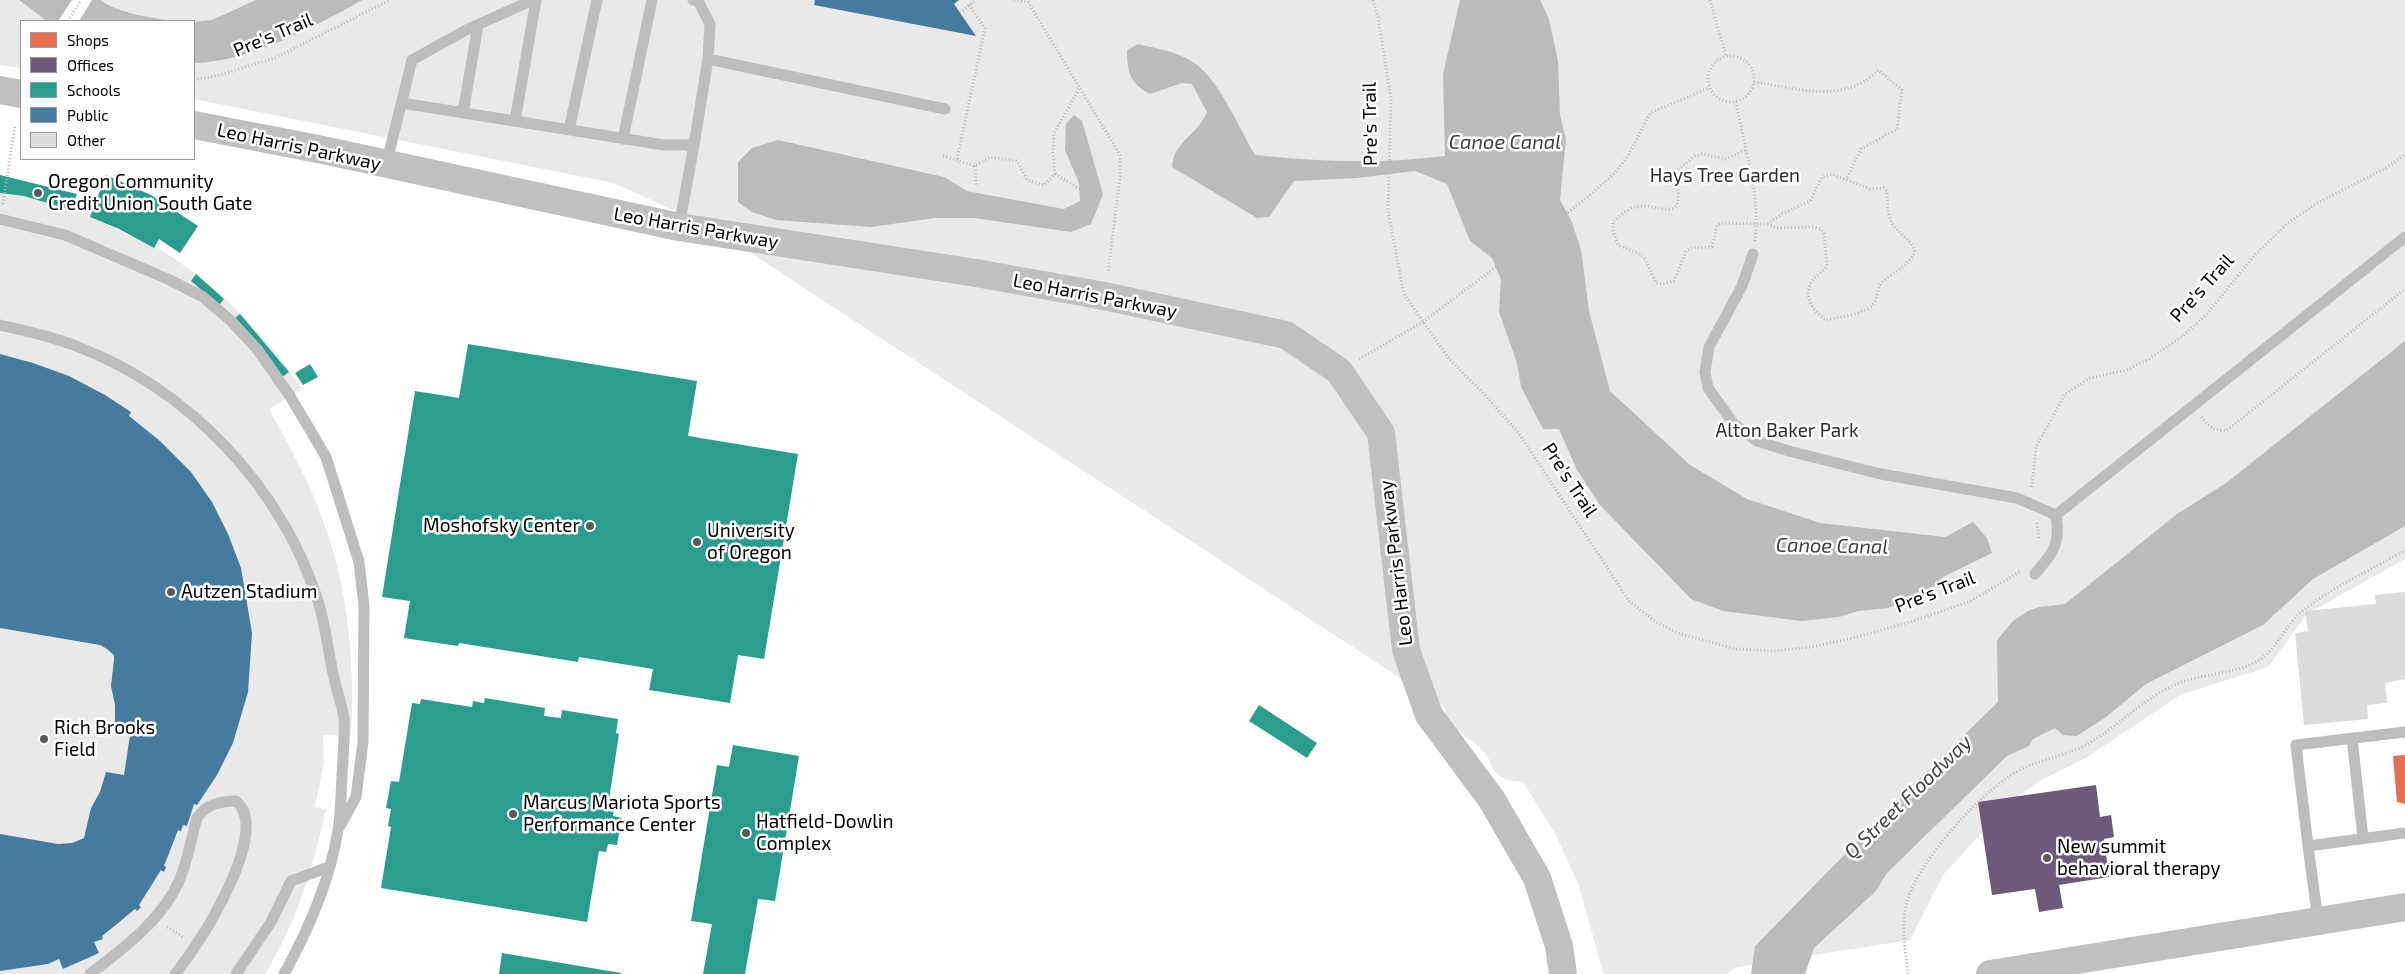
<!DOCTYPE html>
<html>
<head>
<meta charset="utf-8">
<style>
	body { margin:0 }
	#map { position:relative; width:2405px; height:974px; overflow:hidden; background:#fff; font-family:"Exo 2",sans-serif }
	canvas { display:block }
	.legend { position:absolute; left:20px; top:20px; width:175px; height:140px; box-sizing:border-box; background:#fff; border:1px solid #999; margin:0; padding:6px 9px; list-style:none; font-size:15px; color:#000 }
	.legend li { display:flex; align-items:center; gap:10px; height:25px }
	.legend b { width:25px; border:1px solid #999 }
</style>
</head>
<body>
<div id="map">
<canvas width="2405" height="974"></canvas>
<ul class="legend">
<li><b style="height:14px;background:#e76f51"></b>Shops</li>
<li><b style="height:14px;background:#6d597a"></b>Offices</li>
<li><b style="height:14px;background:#2a9d8f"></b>Schools</li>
<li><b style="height:14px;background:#457b9d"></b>Public</li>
<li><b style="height:14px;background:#dcdcdc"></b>Other</li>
</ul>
</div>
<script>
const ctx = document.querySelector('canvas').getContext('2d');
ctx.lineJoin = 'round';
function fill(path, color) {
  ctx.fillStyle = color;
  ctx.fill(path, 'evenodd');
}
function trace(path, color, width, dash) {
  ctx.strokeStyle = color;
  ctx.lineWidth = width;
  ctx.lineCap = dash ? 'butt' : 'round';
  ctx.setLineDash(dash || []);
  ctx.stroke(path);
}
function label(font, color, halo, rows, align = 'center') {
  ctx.font = font + ' "Exo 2",sans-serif';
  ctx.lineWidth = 5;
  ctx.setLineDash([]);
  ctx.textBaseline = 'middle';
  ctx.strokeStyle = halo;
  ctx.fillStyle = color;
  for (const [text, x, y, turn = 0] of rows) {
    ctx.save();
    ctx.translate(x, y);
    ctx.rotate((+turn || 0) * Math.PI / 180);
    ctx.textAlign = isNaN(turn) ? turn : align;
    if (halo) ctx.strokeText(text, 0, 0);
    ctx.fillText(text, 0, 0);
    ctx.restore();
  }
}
const green = new Path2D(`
	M0 0H2405V559L2307 614 2268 667 2180 695 2087 757 2039 781 2011 801 1943 875 1910 940 1737 967 1726 974H1605L1603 972 1579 886 1556 835 1523 782C1516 781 1508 781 1503 778 1488 769 1493 763 1485 753 1478 742 1454 732 1443 717L1446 708 737 244 703 224 614 183 194 99V21H21V68L0 65Z
	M0 193 24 196 71 210 74 201 93 208 90 217 154 247 159 239 162 241 158 248C217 285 264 331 302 389L269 409C291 448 312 487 326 529 349 594 355 668 351 736L323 735 324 761 315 807 326 809C312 870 298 920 265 974H0Z`);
const water = new Path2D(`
	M19 0H100C120 14 149 17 172 21H47Z
	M256 0H362C315 27 249 62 194 63V22L212 20Z
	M1460 0H1540L1549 19 1558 61 1560 115 1566 139 1560 200 1571 220 1581 249 1589 311 1610 391 1690 465 1747 499 1820 523 1945 537 1973 522 1987 538 1992 553 1943 577 1929 592 1888 608 1858 611 1839 617 1801 621 1723 611 1691 599 1600 505 1577 470 1559 429H1543L1521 387 1517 363 1499 312 1501 280 1492 258 1470 241 1447 184 1415 171 1357 178 1294 181 1269 217 1257 218 1172 167C1174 140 1198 135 1207 112L1192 84 1182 83 1150 94C1130 84 1127 72 1127 50L1138 44C1155 48 1174 51 1190 60 1219 77 1238 127 1255 155 1319 162 1382 164 1445 156L1443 74Z
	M1074 115 1082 121 1103 194 1091 224 1071 232 974 218H935L871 227 776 220 752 212 738 202V162L752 148 778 140 944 177 967 191 1064 209 1080 201 1079 183 1065 150 1066 124Z
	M2405 341V526L2313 579 2263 625 2146 684 2106 717 2077 736 2063 735 2055 728 2033 739 2029 746 2007 756 1887 873 1876 891 1814 948 1805 974H1751L1755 946 1905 793 1998 702 1997 640 2013 621 2028 611 2039 607 2065 604 2177 514 2226 483Z`);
const pier = new Path2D(`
	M72 0H92L79 21H58Z`);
const shops = new Path2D(`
	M2405 755V804L2397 802 2393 756Z`);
const offices = new Path2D(`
	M2096 785 2100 817 2111 815 2114 837 2104 839 2109 877 2059 885 2063 908 2039 912 2035 889 1992 895 1978 802Z`);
const schools = new Path2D(`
	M0 175 77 194 71 210 24 196 0 193Z
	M106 175 151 195 198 226 180 253 159 239 154 248 119 229 90 217Z
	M196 274 224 299 219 305 191 281Z
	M240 314 289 372 282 377 234 319Z
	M468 344 697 381 688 436 798 454 764 659 738 655 730 703 649 690 653 669 579 657 578 662 459 643 458 646 404 638 410 601 382 597 415 391 459 398Z
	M310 364 318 377 303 385 295 373Z
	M485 698 545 708 544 716 561 718 562 710 618 719 616 733 619 734 608 806 614 807 613 816 622 818 617 845 608 844 606 852 599 851 587 922 381 888 391 827 388 826 391 809 386 808 391 781 399 782 412 703 420 704 421 699 472 707 473 701 484 703Z
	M1259 705 1317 743 1307 758 1249 721Z
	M733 745 799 756 775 901 758 899 745 974H703L712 924 691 921 717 765 729 767Z
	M502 953 621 973V974H499Z`);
const public = new Path2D(`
	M815 0H959L954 4 976 36 814 5Z
	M0 354 33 363 69 376 105 395 131 412 129 416 160 441 191 472 212 502 228 534 241 568 252 633 248 692 233 743 217 775 197 805 194 804 187 826 183 825 181 831 178 830 164 866 166 867 164 872 161 870 139 905 141 907 137 911 135 909 117 924 102 936 103 939 94 942 99 953 63 969 59 959 48 964 0 971V834L58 844 72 843 84 838 91 808 100 792 106 772 124 775 131 729 115 726V705L111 686 114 660V655L107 649 100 645 0 628Z`);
const building = new Path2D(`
	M2405 592V679L2385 683 2387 703 2367 705 2368 719 2304 725 2295 633 2308 631 2305 611 2376 604 2375 595Z`);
const path = new Path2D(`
	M1014 0 1028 2 1120 155V176L1108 273
	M1373 0 1378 17 1391 99 1388 211 1404 294 1449 359 1481 391 1518 432 1629 601 1656 622 1680 634 1736 649 1774 651 1811 647 1857 637 1910 622 1969 602 2021 571
	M1710 0 1726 56
	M960 13 976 0
	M68 21 81 0
	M1708 79a23 23 0 1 1 46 0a23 23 0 1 1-46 0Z
	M194 80 220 75 275 58 390 0
	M1754 82C1796 88 1845 105 1878 70L1902 90 1897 129 1861 149 1846 180
	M1736 102C1744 146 1761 196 1755 241
	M1745 150 1726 159 1702 154 1695 156 1679 169 1676 174C1687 231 1659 200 1635 207 1627 209 1619 217 1613 222V231L1618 245 1638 253 1645 259 1656 283 1662 284 1674 281 1686 251 1691 248 1712 247 1717 225 1721 223 1767 224 1777 228 1814 227 1821 229 1824 234 1827 266C1822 273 1812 278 1810 285 1804 299 1815 313 1826 320 1839 317 1865 315 1874 303 1878 297 1877 287 1883 281 1895 272 1907 266 1915 252 1910 237 1901 236 1893 225 1887 214 1887 203 1887 191L1884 188 1870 189 1832 174 1822 177 1810 201 1782 214 1767 224
	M943 156 975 166 990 157 1017 161 1027 180 1044 185 1055 174 1053 153 1054 133 1080 87
	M957 159 985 28 969 5
	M975 166 976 187
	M1055 174 1085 192
	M3 204 15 125
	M1359 359 1423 322 1583 201 1615 173 1628 156 1650 113 1709 88
	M2201 417 2213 429 2226 431 2405 289
	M2032 487 2036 447 2065 394 2090 378 2126 370 2149 359 2184 335 2207 314 2255 255 2288 223 2317 203 2384 169 2405 155
	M2037 523 2039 539
	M167 927 183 937
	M1908 974C1905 949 1900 923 1908 899 1920 859 1986 785 2024 768 2046 758 2070 755 2091 742 2121 724 2146 696 2179 683 2202 674 2230 674 2252 664 2277 653 2284 625 2304 610 2335 585 2372 570 2405 550`);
const lane = new Path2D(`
	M708 59 945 109
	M402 103 664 145H694L708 59 710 24 698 1 693 0
	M463 113 478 25
	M515 121 536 0
	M569 130 597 0
	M623 139 652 0
	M386 165 412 60 466 30 533 0
	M0 219 65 235 170 280 203 297 231 321 257 349 290 396 326 457 359 562 364 606 363 742 356 797 340 826
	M679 227 694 145
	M1753 254 1742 286 1709 347 1705 372 1708 388 1734 424 1757 441 1789 451 1881 474 2017 498 2056 515
	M0 325C26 331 51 336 76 346 189 389 281 486 318 601 326 626 328 652 334 678 337 692 342 704 344 718 345 737 343 757 342 776 341 794 341 813 338 830 330 881 309 929 284 974
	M2056 515 2405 237
	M2035 574C2053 553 2061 543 2056 515
	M2352 738 2363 838
	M2308 846 2296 745 2405 732
	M2318 920 2308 846 2405 833
	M90 974C123 949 162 920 179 881 188 861 191 838 197 818 206 804 221 801 236 801 273 831 198 947 175 974
	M236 974 271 922 291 881 329 867`);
const secondary = new Path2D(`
	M0 90 21 94
	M194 125 323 150 679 227 976 273 1104 296 1286 335 1339 371 1381 433 1406 650 1429 715 1492 800 1537 878 1559 946 1563 974
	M1990 974 2405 907`);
const markers = [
	[38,193,5,"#595959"],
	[590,526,5,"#595959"],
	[697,542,5,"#595959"],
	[171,592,5,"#595959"],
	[44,739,5,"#595959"],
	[513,814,5,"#595959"],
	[746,833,5,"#595959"],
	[2047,858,5,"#595959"]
];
const streetNames = [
	["Pre's Trail",273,35,-23],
	["Pre's Trail",1370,124,-91],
	["Leo Harris Parkway",299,147,12],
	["Leo Harris Parkway",696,228,10],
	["Pre's Trail",2202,288,-48],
	["Leo Harris Parkway",1095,296,11],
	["Pre's Trail",1570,480,57],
	["Leo Harris Parkway",1396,563,-97],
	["Pre's Trail",1935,592,-21]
];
const parkNames = [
	["Hays Tree Garden",1725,176],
	["Alton Baker Park",1787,431]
];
const poiNames = [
	["Oregon Community",48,182],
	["Credit Union South Gate",48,204],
	["Moshofsky Center",580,526,"right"],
	["University",707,531],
	["of Oregon",707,553],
	["Autzen Stadium",181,592],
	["Rich Brooks",54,728],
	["Field",54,750],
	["Marcus Mariota Sports",523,803],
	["Performance Center",523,825],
	["Hatfield-Dowlin",756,822],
	["Complex",756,844],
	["New summit",2057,847],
	["behavioral therapy",2057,869]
];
const waterNames = [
	["Canoe Canal",1505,142],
	["Canoe Canal",1832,546,1],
	["Q Street Floodway",1908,797,-44]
];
fill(green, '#e9e9e9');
fill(water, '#bbb');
fill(pier, '#fff');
fill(shops, '#e76f51');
fill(offices, '#6d597a');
fill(schools, '#2a9d8f');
fill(public, '#457b9d');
fill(building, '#dcdcdc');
trace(path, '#b8b8b8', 3, [1, 2.5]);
trace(lane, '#bdbdbd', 11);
trace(secondary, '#c0c0c0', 28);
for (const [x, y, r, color] of markers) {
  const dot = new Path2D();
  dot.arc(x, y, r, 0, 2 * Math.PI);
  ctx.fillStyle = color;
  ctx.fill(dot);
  trace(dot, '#fff', 2);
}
label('19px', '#000', '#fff', streetNames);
label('19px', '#2e2e2e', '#fff', parkNames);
label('19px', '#000', '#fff', poiNames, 'left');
label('italic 20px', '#3f3f3f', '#fff', waterNames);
</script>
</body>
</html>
